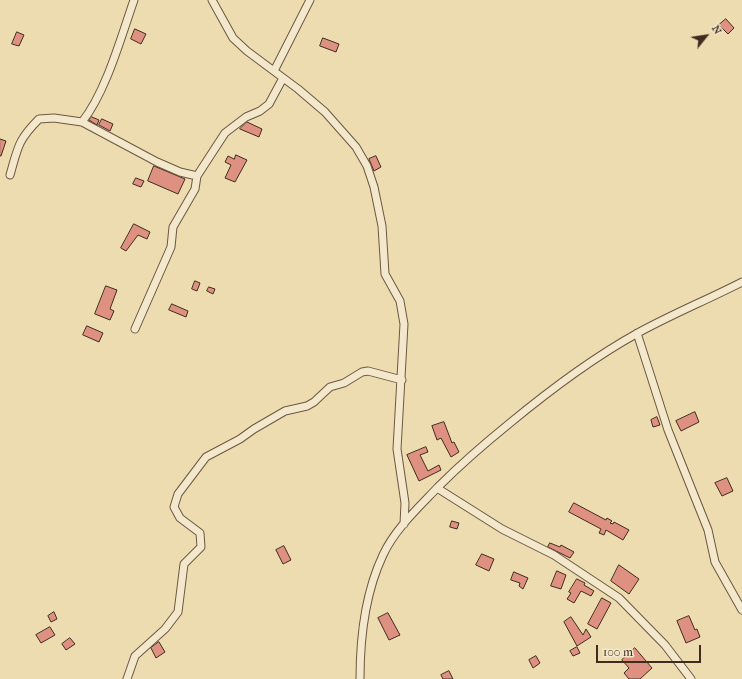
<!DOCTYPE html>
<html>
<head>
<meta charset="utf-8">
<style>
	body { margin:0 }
	#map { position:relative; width:742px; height:679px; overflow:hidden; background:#eddcb0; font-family:"IM FELL French Canon",serif }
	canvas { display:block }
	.north { position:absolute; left:686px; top:16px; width:40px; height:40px; -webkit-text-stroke:3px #f3e8cc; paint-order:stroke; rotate:60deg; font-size:11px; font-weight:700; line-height:16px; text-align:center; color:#412b1e }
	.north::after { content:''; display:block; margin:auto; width:14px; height:18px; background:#412b1e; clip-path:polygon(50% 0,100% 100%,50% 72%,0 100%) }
	.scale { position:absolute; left:596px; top:645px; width:105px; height:18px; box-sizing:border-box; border:2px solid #412b1e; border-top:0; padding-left:5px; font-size:12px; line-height:14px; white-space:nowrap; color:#412b1e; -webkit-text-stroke:3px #f3e8cc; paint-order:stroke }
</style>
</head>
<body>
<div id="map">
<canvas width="742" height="679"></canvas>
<div class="north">N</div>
<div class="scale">100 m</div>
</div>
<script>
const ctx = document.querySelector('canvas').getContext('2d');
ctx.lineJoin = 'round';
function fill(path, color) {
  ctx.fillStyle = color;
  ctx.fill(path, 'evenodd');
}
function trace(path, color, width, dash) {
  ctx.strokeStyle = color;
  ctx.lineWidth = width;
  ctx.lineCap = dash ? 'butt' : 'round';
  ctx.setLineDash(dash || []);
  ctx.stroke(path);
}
const building = new Path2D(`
	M726 19 734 28 728 34 719 25Z
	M135 29 146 34 141 44 131 39Z
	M17 32 24 35 19 46 12 44Z
	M323 38 339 44 336 52 320 46Z
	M92 117 99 120 97 125 89 120Z
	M102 119 113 124 110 131 99 125Z
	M247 122 262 129 259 137 240 129Z
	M0 139 6 141 1 156H0Z
	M236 155 247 160 235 182 225 178 231 165 225 162 228 156 234 159Z
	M376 156 381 167 374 171 369 159Z
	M154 166 185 179 178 194 148 181Z
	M136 178 144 181 141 187 133 184Z
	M134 224 150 232 147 239 138 235 126 251 121 248Z
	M195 281 200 283 197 291 192 289Z
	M106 286 117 290 110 309 114 311 110 320 95 314Z
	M209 287 215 289 213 294 207 291Z
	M172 304 188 311 186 317 169 310Z
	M87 326 103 333 99 342 83 335Z
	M695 412 699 422 681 431 676 421Z
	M657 417 660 425 653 427 651 420Z
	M444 422 452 443 454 442 459 452 451 457 441 438 437 440 432 426Z
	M426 447 428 452 420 455 428 471 439 465 441 470 419 481 407 455Z
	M727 478 733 491 722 496 715 483Z
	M574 503 606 520 607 518 612 521 610 523 613 524 614 522 629 530 623 540 606 530 604 535 599 533 601 529 569 512Z
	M452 521 459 523 457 529 450 527Z
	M550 543 560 547 561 545 574 552 570 558 548 547Z
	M284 546 291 560 283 564 276 550Z
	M482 554 494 559 489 571 476 565Z
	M619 565 639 579 629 594 611 581Z
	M557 571 566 575 561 589 551 586Z
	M514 572 528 578 523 589 519 586 520 583 511 580Z
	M577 579 585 583 584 585 594 591 591 596 581 591 574 603 567 599 571 593 569 592Z
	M602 598 611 603 597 629 588 624Z
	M54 612 57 619 51 622 48 616Z
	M388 613 400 635 389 640 378 618Z
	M689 616 695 630 697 629 700 637 686 643 677 621Z
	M571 617 583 635 586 629 591 637 577 646 564 622Z
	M50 627 55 635 41 643 36 635Z
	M70 638 75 644 66 650 62 644Z
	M159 642 165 652 156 658 151 648Z
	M577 647 580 653 573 656 570 651Z
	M635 648 652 668 640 679H629L624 673 629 668 622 660Z
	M536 656 540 663 533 668 529 660Z
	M449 671 453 679H443L441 675Z`);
const street = new Path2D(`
	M212 0 233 38 247 51 298 89 325 112 356 147 367 166 374 187 382 226 385 274 400 301 404 324 397 449 405 503 404 524
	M274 71 310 0
	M82 122C106 92 121 37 134 0
	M10 175C18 147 18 140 39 119L54 118 82 122 157 162 180 172 197 176
	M135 329 171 247 173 227 195 189 197 176 225 133 246 117 260 111 269 104 283 78
	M637 333 668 430 708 530 715 562 742 610
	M437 488 502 529 554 555 619 598 665 645 691 679
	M127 679 135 656 165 629 178 612 184 564 201 547 200 533 180 518 174 507 178 494 206 457 240 439 254 429 285 411 307 406 314 402 330 387 344 383 362 372 368 371 402 380
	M360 679C360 638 365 593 383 555 395 529 419 507 438 487 462 463 484 444 510 423 550 390 591 359 636 334 670 315 707 300 742 282`);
fill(building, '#de9181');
trace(building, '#412b1e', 1);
trace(street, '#6c5742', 9);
trace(street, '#f3e8cc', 7);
</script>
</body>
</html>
